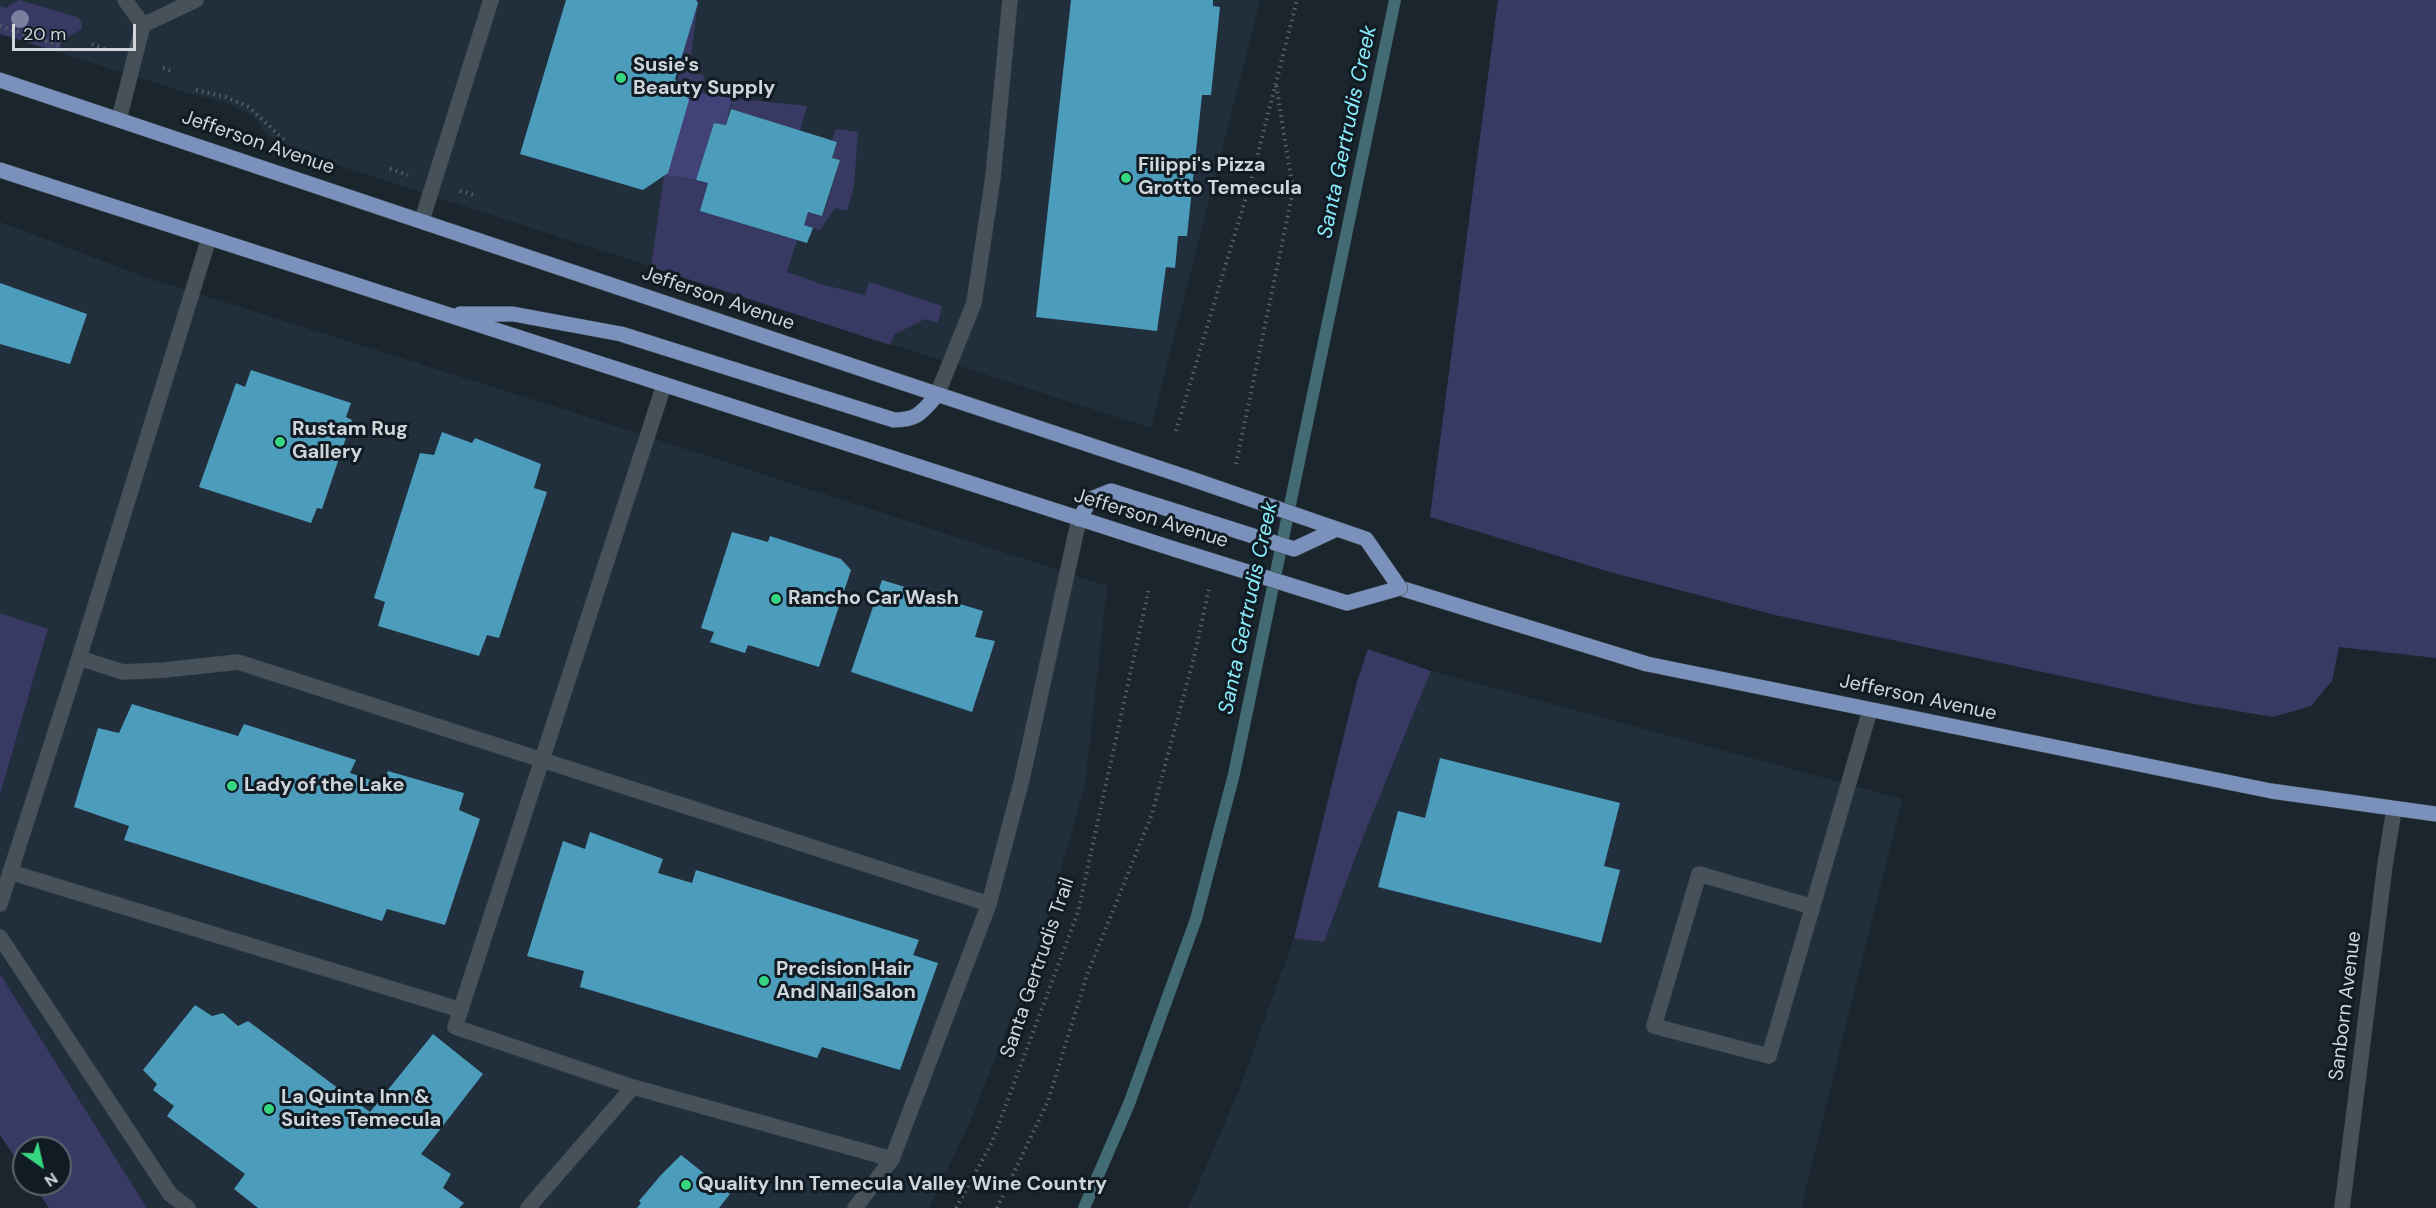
<!DOCTYPE html>
<html>
<head>
<meta charset="utf-8">
<style>
	body { margin:0 }
	#map { position:relative; width:2436px; height:1208px; overflow:hidden; background:#1b252d; font-family:"DM Sans",sans-serif }
	canvas { display:block }
	.north { position:absolute; left:12px; top:1136px; width:60px; height:60px; box-sizing:border-box; background:#111b23; border:2px solid #5d656d; border-radius:50%; rotate:146deg; font-size:16px; font-weight:700; line-height:24px; text-align:center; color:#cfd5db }
	.north::after { content:''; display:block; margin:auto; width:21px; height:27px; background:#35d881; clip-path:polygon(50% 0,100% 100%,50% 72%,0 100%) }
	.scale { position:absolute; left:12px; top:24px; width:124px; height:27px; box-sizing:border-box; border:3px solid #cfd5db; border-top:0; padding-left:8px; font-size:18px; line-height:21px; white-space:nowrap; color:#cfd5db; -webkit-text-stroke:4px #111b23; paint-order:stroke }
</style>
</head>
<body>
<div id="map">
<canvas width="2436" height="1208"></canvas>
<div class="north">N</div>
<div class="scale">20 m</div>
</div>
<script>
const ctx = document.querySelector('canvas').getContext('2d');
ctx.lineJoin = 'round';
function fill(path, color) {
  ctx.fillStyle = color;
  ctx.fill(path, 'evenodd');
}
function trace(path, color, width, dash) {
  ctx.strokeStyle = color;
  ctx.lineWidth = width;
  ctx.lineCap = dash ? 'butt' : 'round';
  ctx.setLineDash(dash || []);
  ctx.stroke(path);
}
function label(font, color, halo, rows, align = 'center') {
  ctx.font = font + ' "DM Sans",sans-serif';
  ctx.lineWidth = 6;
  ctx.setLineDash([]);
  ctx.textBaseline = 'middle';
  ctx.strokeStyle = halo;
  ctx.fillStyle = color;
  for (const [text, x, y, turn = 0] of rows) {
    ctx.save();
    ctx.translate(x, y);
    ctx.rotate((+turn || 0) * Math.PI / 180);
    ctx.textAlign = isNaN(turn) ? turn : align;
    if (halo) ctx.strokeText(text, 0, 0);
    ctx.fillText(text, 0, 0);
    ctx.restore();
  }
}
const built = new Path2D(`
	M0 0H1260L1151 428 284 148 265 132 253 116 227 103 194 95 0 34Z
	M0 222 145 277 572 412 1107 586 1085 785 1039 946 971 1120 929 1208H147L0 974V795L48 630 0 613Z
	M1431 671 1902 799 1801 1208H1188L1238 1093 1294 938 1324 942 1363 837Z`);
const green = new Path2D(`
	M19 0 77 17 81 21 82 29 62 41 59 52 0 34V6L6 8Z
	M689 0H698L689 73 703 75 705 81 703 94 677 89Z
	M1498 0H2436V658L2339 647 2332 681 2311 706 2273 717 2188 703 1775 615 1610 572 1430 517Z
	M732 98 807 106 800 131 731 109Z
	M836 129 858 132 854 186 847 211 835 208 820 230 804 225 808 212 823 216 840 160 832 158 837 142 832 140Z
	M664 175 708 183 700 211 797 240 787 272 824 285 865 295 869 282 942 306 938 323 925 319 895 334 890 345 651 267Z
	M0 613 48 629 0 795Z
	M1368 649 1431 671 1363 837 1324 942 1294 938 1357 682Z
	M0 974 147 1208H49L33 1184H60V1148H24V1171L0 1135Z`);
const forest = new Path2D(`
	M677 89 732 98 726 125 714 123 696 180 664 175Z`);
const stream = new Path2D(`
	M1084 1208 1129 1104 1196 919 1234 774 1395 0`);
const building = new Path2D(`
	M566 0H696L698 3 675 79 689 100 668 173 643 190 520 154Z
	M1071 0H1213V6L1220 7 1211 95H1202L1187 236H1178L1175 268 1166 267 1157 331 1036 317Z
	M731 109 837 142 832 158 840 160 822 216 808 212 804 225 813 228 807 243 700 211 708 183 696 180 714 123 726 125Z
	M0 283 87 314 70 364 0 344Z
	M251 370 351 403 346 417 352 420 322 509 317 508 311 523 199 487 236 383 245 387Z
	M442 432 472 443 475 438 541 464 534 488 547 492 499 638 487 635 479 656 378 626 385 602 374 598 420 453 434 455Z
	M732 532 768 542 770 536 841 559 851 570 819 667 748 645 745 653 710 642 714 632 701 628Z
	M882 580 983 611 975 637 995 641 972 712 851 672Z
	M132 704 238 736 244 724 356 760 350 773 383 784 388 771 464 793 459 810 480 819 445 925 387 909 382 921 124 840 129 826 74 807 98 728 119 733Z
	M1440 758 1620 803 1604 866 1620 870 1601 943 1378 887 1398 811 1425 818Z
	M590 832 663 859 658 873 692 883 696 870 919 940 913 955 938 963 900 1070 822 1047 817 1058 580 987 584 971 527 956 563 841 585 849Z
	M195 1005 212 1016 223 1013 238 1026 248 1021 370 1112 433 1034 483 1074 421 1154 451 1174 443 1188 464 1203 459 1208H258L234 1189 245 1174 167 1116 174 1106 153 1090 157 1084 143 1070Z
	M681 1155 730 1194 719 1208H637L641 1203 639 1201 661 1175Z`);
const path = new Path2D(`
	M0 26 60 46
	M92 44 107 50
	M163 68 174 72
	M196 90 226 97 249 107 285 141
	M390 169 408 175
	M460 191 477 196
	M1176 431 1252 177 1297 0
	M1236 464 1293 191 1276 84
	M956 1208 992 1142 1078 912 1149 588
	M997 1208 1048 1101 1087 975 1152 814 1194 657 1209 589`);
const minor = new Path2D(`
	M125 0 143 25 196 0
	M119 119 143 25
	M422 220 491 0
	M209 238 79 658 123 672 165 670 238 662 989 904
	M937 395 974 303 993 177 1010 0
	M10 872 461 1010
	M0 904 79 658
	M1813 907 1699 874 1654 1026 1769 1056 1870 710
	M0 937 170 1194 188 1208
	M633 1087 892 1159
	M528 1208 633 1087 455 1027 664 385
	M855 1208 892 1159 989 904 1022 779 1079 519
	M2342 1208 2385 865 2394 810`);
const major = new Path2D(`
	M0 80C397 209 790 347 1186 477
	M0 170 1174 549
	M460 314H513L621 334 894 420C918 420 922 412 937 395
	M1079 519 1091 499 1111 491 1181 513
	M1400 588 1647 664 2271 791 2436 814`);
const majorBridge = new Path2D(`
	M1181 513 1294 549 1337 529
	M1174 549 1347 603 1400 588 1366 539 1186 477`);
const trees = [
	[20,19]
];
const markers = [
	[621,78,6,"#35d881"],
	[1126,178,6,"#35d881"],
	[280,442,6,"#35d881"],
	[776,599,6,"#35d881"],
	[232,786,6,"#35d881"],
	[764,981,6,"#35d881"],
	[269,1109,6,"#35d881"],
	[686,1185,6,"#35d881"]
];
const poiNames = [
	["Susie's",633,66],
	["Beauty Supply",633,89],
	["Filippi's Pizza",1138,166],
	["Grotto Temecula",1138,189],
	["Rustam Rug",292,430],
	["Gallery",292,453],
	["Rancho Car Wash",788,599],
	["Lady of the Lake",244,786],
	["Precision Hair",776,970],
	["And Nail Salon",776,993],
	["La Quinta Inn &",281,1098],
	["Suites Temecula",281,1121],
	["Quality Inn Temecula Valley Wine Country",698,1185]
];
const streetNames = [
	["Jefferson Avenue",258,143,19],
	["Jefferson Avenue",718,299,19],
	["Jefferson Avenue",1151,519,17],
	["Jefferson Avenue",1918,698,12],
	["Santa Gertrudis Trail",1038,968,-71],
	["Sanborn Avenue",2346,1006,-83]
];
const waterNames = [
	["Santa Gertrudis Creek",1348,132,-78],
	["Santa Gertrudis Creek",1249,608,-78]
];
fill(built, '#212f3c');
fill(green, '#393a63');
fill(forest, '#424279');
trace(stream, '#436b73', 12);
fill(building, '#4c9cbc');
trace(minor, '#3a4248', 16);
trace(major, '#3a4248', 16);
trace(path, '#586168', 4, [1.5, 4.5]);
trace(minor, '#46515a', 15);
trace(major, '#7a92bb', 15);
trace(majorBridge, '#3a4248', 16, []);
trace(majorBridge, '#7a92bb', 15);
ctx.fillStyle = '#787f9f';
for (const [x, y] of trees) {
  ctx.beginPath();
  ctx.arc(x, y, 9, 0, 2 * Math.PI);
  ctx.fill();
}
for (const [x, y, r, color] of markers) {
  const dot = new Path2D();
  dot.arc(x, y, r, 0, 2 * Math.PI);
  ctx.fillStyle = color;
  ctx.fill(dot);
  trace(dot, '#111b23', 2);
}
label('bold 20px', '#cfd5db', '#111b23', poiNames, 'left');
label('20px', '#cfd5db', '#111b23', streetNames);
label('italic 21px', '#89edfd', '#111b23', waterNames);
</script>
</body>
</html>
